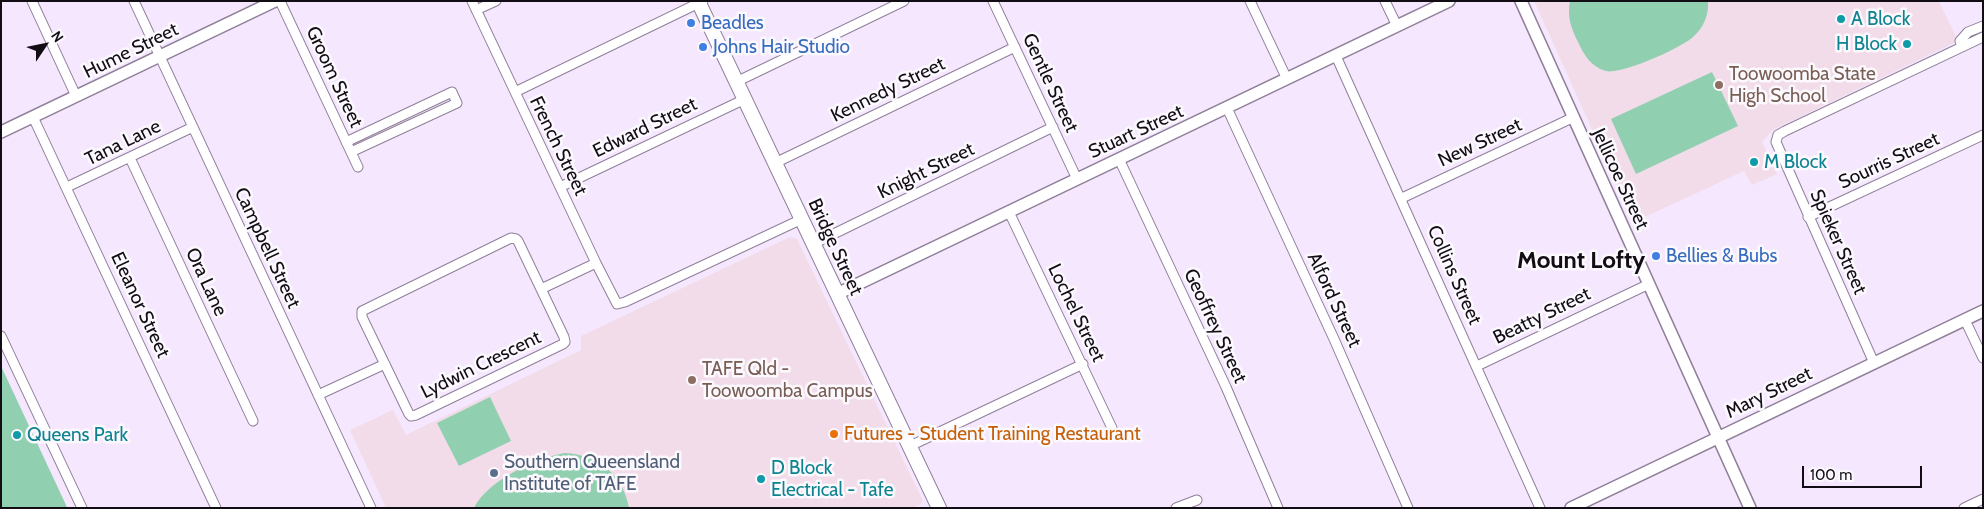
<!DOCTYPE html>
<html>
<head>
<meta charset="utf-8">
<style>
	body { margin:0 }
	#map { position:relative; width:1984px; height:509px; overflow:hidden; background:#f5e7fe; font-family:Cabin,sans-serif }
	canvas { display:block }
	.frame { position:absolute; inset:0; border:2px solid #120c15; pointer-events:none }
	.north { position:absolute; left:20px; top:20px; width:50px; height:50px; -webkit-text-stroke:4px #fcf9fe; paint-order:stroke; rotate:56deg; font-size:14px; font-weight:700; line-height:20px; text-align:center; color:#120c15 }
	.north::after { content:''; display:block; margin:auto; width:18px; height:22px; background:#120c15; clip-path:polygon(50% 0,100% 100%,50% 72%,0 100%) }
	.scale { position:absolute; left:1802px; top:466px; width:120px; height:22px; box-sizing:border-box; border:2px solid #120c15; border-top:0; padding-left:6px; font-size:15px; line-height:18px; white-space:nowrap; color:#120c15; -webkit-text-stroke:4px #fcf9fe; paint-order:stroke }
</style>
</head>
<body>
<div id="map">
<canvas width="1984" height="509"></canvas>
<div class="frame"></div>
<div class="north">N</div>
<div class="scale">100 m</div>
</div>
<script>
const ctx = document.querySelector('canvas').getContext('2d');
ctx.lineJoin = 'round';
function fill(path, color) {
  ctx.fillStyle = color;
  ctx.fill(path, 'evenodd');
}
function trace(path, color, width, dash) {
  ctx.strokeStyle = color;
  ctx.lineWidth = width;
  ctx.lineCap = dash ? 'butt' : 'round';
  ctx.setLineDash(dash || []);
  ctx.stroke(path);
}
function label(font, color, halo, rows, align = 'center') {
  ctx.font = font + ' Cabin,sans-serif';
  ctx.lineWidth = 5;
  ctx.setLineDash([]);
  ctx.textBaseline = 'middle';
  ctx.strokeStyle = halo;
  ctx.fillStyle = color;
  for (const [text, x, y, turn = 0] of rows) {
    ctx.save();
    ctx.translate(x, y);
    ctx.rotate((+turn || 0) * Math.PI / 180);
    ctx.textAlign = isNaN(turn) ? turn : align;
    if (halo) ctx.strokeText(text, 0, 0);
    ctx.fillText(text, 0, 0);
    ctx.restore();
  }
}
const education = new Path2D(`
	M1534 1H1939L1958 41 1773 130 1762 142 1777 174 1752 185 1744 171 1634 222Z
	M790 237 797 239 923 501 921 504 913 508H386L350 430 393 410 406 435 581 350V336Z`);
const green = new Path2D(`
	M1570 1H1708C1709 14 1704 27 1694 36 1684 47 1621 75 1606 71 1591 67 1584 55 1578 42 1571 28 1567 17 1570 1Z
	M1712 72 1738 126 1636 174 1611 119Z
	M1 366 66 505 67 508H1Z
	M490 397 511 441 459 466 437 423Z
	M565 453C598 455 623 474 629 508H474C487 481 537 457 565 453Z`);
const minor = new Path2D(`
	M32 1 76 96
	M134 1 371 508
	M280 1 358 167
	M472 1 596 263 617 304 625 302 802 219
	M993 1 1077 179
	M1250 1 1287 79
	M1385 1 1397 26
	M476 10 496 1
	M1962 47 1960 41 1968 32 1983 26
	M1336 56 1540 508
	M736 82 904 1
	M515 92 703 1
	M1227 108 1334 339 1408 508
	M33 117 216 508
	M346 142 452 92 457 103 351 152
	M130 158 253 421
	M1119 159 1226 387 1278 508
	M775 163 1015 47
	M67 187 193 127
	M560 187 745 99
	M1402 198 1572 118
	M1009 212 1112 428
	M1808 217 1983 135
	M511 238 516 239 518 241 564 337 565 342 563 344 416 415 411 416 409 414 362 317V311Z
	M813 244 1053 127
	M541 289 596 263
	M1965 320 1983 358
	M1 336 82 508
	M1874 363 1776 142 1778 135 1785 131 1983 37
	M1477 366 1649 284
	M318 395 385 364
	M910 446 1083 364
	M1176 508 1197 500
	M1964 508 1983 499`);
const tertiary = new Path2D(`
	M1521 1 1750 508
	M1 132 275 1
	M837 294 1449 1
	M1571 508 1983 311`);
const secondary = new Path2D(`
	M698 1 939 508`);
const markers = [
	[1841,19,5,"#0f9aa8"],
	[691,23,5,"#3f7fe0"],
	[1907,44,5,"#0f9aa8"],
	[703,47,5,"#3f7fe0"],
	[1719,85,5,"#8d6e63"],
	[1754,162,5,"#0f9aa8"],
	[1656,256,5,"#3f7fe0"],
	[692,380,5,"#8d6e63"],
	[834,434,5,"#e8710a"],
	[17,435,5,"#0f9aa8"],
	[494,473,5,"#5c6f8a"],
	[761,479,5,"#0f9aa8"]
];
const cultureNames = [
	["A Block",1851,19],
	["H Block",1897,44,"right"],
	["M Block",1764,162],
	["Queens Park",27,435],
	["D Block",771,468],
	["Electrical - Tafe",771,490]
];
const shopNames = [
	["Beadles",701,23],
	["Johns Hair Studio",713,47],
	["Bellies & Bubs",1666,256]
];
const streetNames = [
	["Hume Street",131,51,-26],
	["Groom Street",334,77,65],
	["Gentle Street",1050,83,65],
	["Kennedy Street",888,90,-26],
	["Edward Street",645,128,-26],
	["Stuart Street",1136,132,-25],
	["Tana Lane",123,143,-26],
	["New Street",1480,143,-25],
	["French Street",558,146,64],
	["Sourris Street",1889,161,-25],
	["Knight Street",926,171,-26],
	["Jellicoe Street",1620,179,65],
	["Spieker Street",1838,242,66],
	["Bridge Street",835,247,65],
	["Campbell Street",267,248,65],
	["Collins Street",1454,275,66],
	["Ora Lane",206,282,65],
	["Alford Street",1334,300,65],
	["Eleanor Street",140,305,65],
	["Lochel Street",1076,313,64],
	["Beatty Street",1542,316,-26],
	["Geoffrey Street",1215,326,65],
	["Lydwin Crescent",481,365,-26],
	["Mary Street",1769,393,-26]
];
const educationNames = [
	["Toowoomba State",1729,74],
	["High School",1729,96],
	["TAFE Qld -",702,369],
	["Toowoomba Campus",702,391]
];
const foodNames = [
	["Futures - Student Training Restaurant",844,434]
];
const serviceNames = [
	["Southern Queensland",504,462],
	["Institute of TAFE",504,484]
];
const districtNames = [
	["Mount Lofty",1581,261]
];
fill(education, '#f2dce9');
fill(green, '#91cfb1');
trace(minor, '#8f7f99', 11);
trace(tertiary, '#8f7f99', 14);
trace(secondary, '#8f7f99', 16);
trace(minor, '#fff', 9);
trace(tertiary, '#fff', 11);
trace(secondary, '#fff', 14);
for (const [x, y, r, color] of markers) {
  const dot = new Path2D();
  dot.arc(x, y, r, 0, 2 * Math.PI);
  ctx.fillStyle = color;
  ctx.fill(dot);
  trace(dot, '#fcf9fe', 2);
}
label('19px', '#0d838f', '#fcf9fe', cultureNames, 'left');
label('19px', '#366cbe', '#fcf9fe', shopNames, 'left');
label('19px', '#120c15', '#fcf9fe', streetNames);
label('19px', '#785e54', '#fcf9fe', educationNames, 'left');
label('19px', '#c56008', '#fcf9fe', foodNames, 'left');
label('19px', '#4e5e75', '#fcf9fe', serviceNames, 'left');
label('bold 24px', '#120c15', '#fcf9fe', districtNames);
</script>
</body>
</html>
